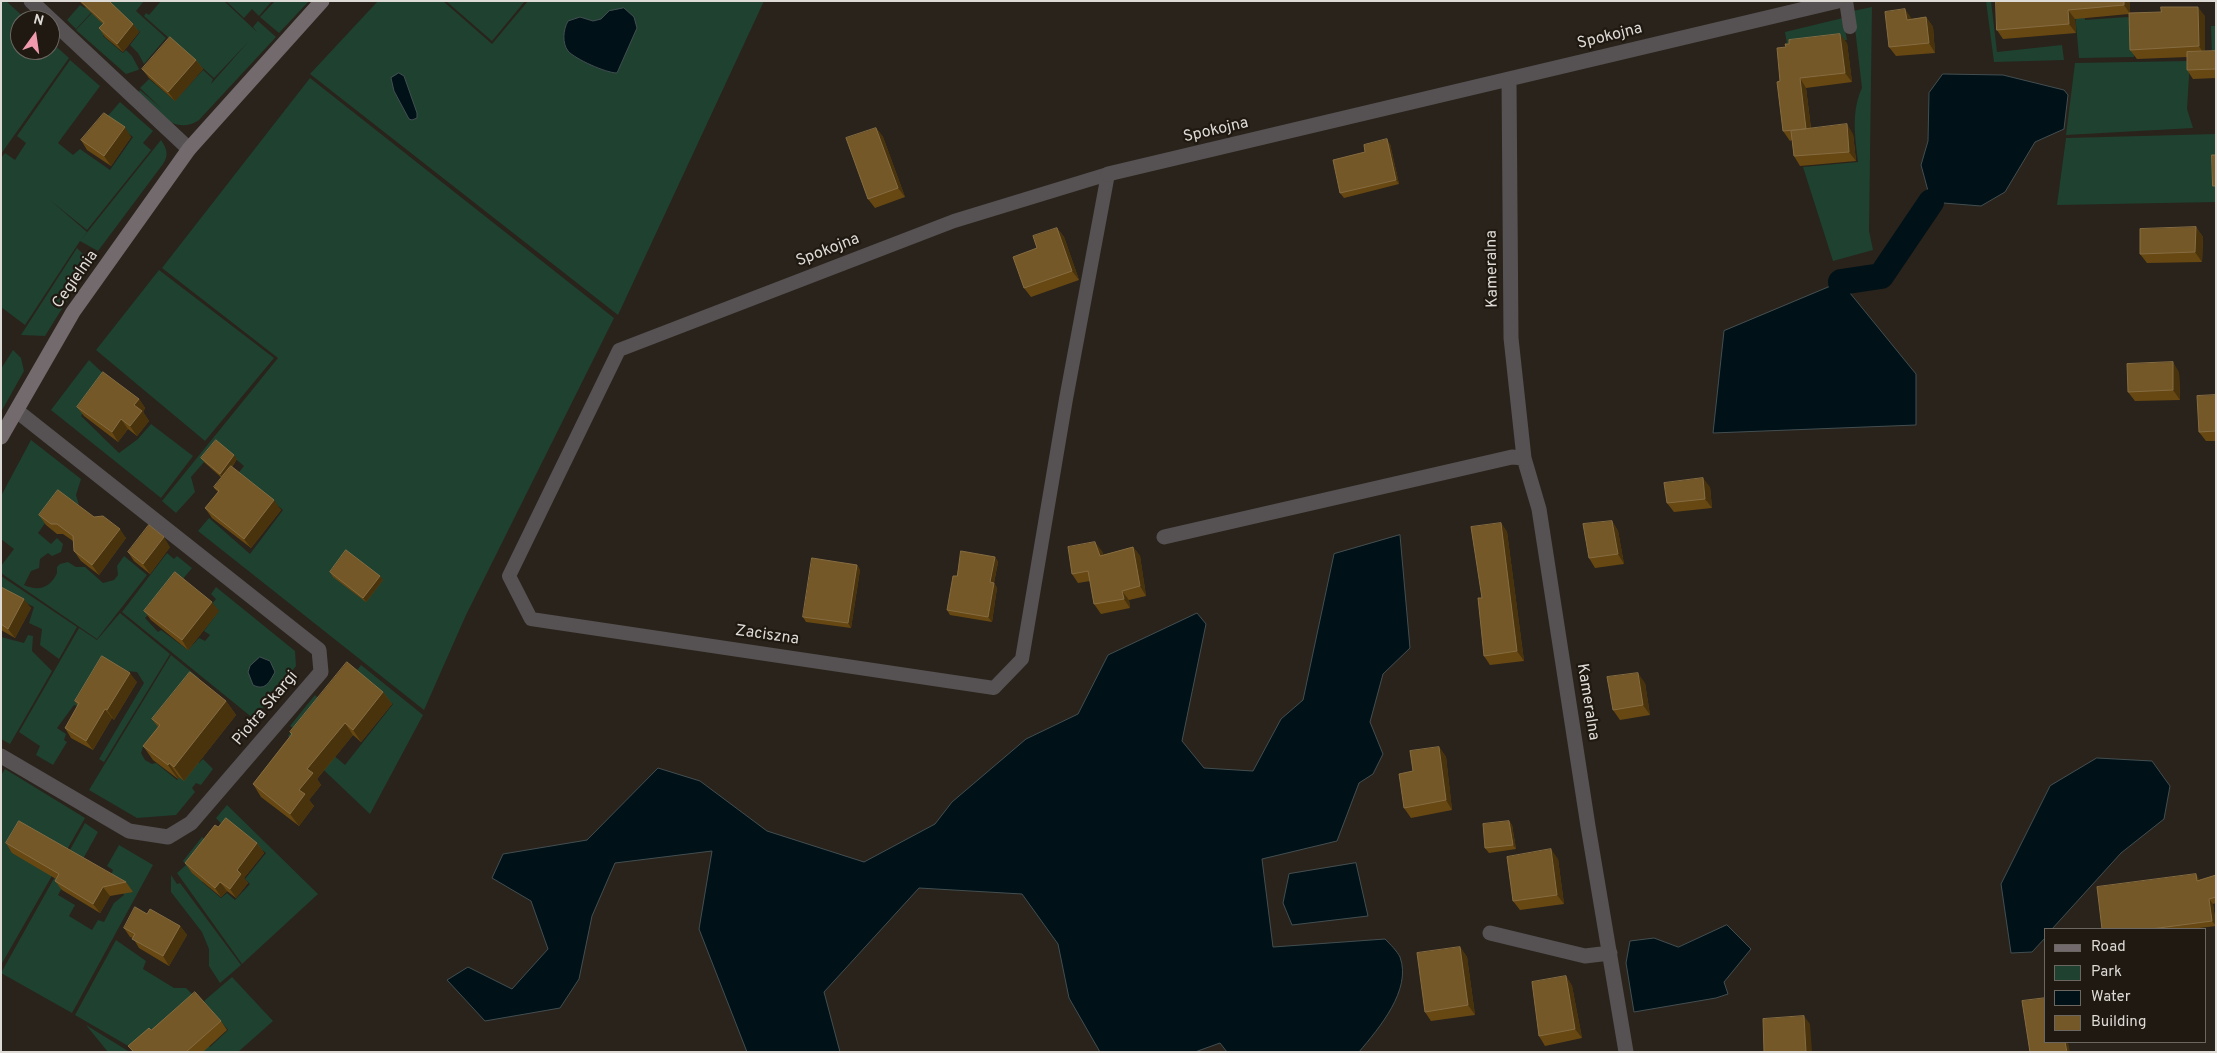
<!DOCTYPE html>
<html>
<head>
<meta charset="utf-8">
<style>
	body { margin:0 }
	#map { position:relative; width:2217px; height:1053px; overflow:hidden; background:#29231b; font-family:Overpass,sans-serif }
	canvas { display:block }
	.frame { position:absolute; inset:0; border:2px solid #dedad5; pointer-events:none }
	.legend { position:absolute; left:2044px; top:928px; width:162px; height:115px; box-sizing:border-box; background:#1f1912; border:1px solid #6b6660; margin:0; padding:6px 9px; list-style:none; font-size:15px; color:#dedad5 }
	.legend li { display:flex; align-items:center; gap:10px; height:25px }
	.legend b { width:25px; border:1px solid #6b6660 }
	.north { position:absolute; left:10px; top:10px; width:50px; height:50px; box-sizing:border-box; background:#1f1912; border:1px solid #6b6660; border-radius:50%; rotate:14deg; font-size:14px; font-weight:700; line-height:20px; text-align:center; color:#dedad5 }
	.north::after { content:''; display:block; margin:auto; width:18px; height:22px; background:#f29aad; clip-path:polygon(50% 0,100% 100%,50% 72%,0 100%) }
</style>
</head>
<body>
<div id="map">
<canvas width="2217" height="1053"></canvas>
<div class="frame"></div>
<ul class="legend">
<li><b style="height:6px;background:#726a6c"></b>Road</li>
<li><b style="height:14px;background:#1f4130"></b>Park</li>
<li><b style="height:14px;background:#001218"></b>Water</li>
<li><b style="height:14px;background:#755827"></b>Building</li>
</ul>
<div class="north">N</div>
</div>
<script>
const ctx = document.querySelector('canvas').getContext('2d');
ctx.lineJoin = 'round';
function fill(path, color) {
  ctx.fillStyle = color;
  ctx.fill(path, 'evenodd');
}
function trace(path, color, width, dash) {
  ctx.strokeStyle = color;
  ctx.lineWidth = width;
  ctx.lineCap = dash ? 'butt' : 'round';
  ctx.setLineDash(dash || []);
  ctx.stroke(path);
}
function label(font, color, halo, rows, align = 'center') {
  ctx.font = font + ' Overpass,sans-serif';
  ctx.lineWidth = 4.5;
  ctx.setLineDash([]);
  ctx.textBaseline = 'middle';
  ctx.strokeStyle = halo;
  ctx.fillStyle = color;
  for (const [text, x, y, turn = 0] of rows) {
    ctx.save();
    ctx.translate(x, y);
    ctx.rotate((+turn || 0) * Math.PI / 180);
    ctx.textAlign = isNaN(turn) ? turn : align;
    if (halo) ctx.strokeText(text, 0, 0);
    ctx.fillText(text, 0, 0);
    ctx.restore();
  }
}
const green = new Path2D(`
	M1 1H6L27 20H20V50H50V41L69 58 1 154Z
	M92 1H102L76 29 67 20 80 5 85 8Z
	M103 1H144L136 11 166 38 144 64 138 53 130 45 140 32 122 16 103 36 123 53 126 50 132 56 139 69 138 70 126 74 76 30Z
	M161 1H224L257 32 253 27 258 21 276 37 199 120C174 137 155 109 138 93L140 90 162 109 140 88 149 79 175 101 203 70 213 79 211 84 249 41 214 78 144 16 146 13 149 15Z
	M226 1H272L259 16 252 9 244 18Z
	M275 1H309L279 33 260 17Z
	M378 1H443L492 44 528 1H764L618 315 310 74Z
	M446 1H525L492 41Z
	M1986 1H1991L1997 52 2062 45 2064 60 1994 62Z
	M2074 1H2084L2085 20 2127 17 2132 19 2134 57 2079 58Z
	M1872 7 1869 231 1873 250 1833 261 1803 167 1858 162C1855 137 1851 111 1862 88L1853 11Z
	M2216 14V56H2212L2211 26H2216Z
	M1843 18 1847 40 1787 44 1785 32Z
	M70 60 100 86 58 143 73 155 80 149 110 170 133 137 106 118 120 102 153 131 143 143 151 150 87 230 50 200 87 232 81 240 161 140C167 149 169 155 163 164L98 251 80 241 25 325 1 307V158L5 153 15 160 26 143 17 136Z
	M2190 61 2187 109 2193 128 2066 135 2075 63Z
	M310 78 614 318 466 615 424 710 198 531 209 518 250 554 283 510 242 478 236 476 244 466 219 445 191 477 195 492 176 513 162 501 278 358 162 268Z
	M2216 134V202L2057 205 2066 138Z
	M77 248 91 262 45 336 21 335Z
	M159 270 274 358 205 441 96 350Z
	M13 350 21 358 24 371 1 412V369Z
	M89 360 109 379 81 416 119 453 138 439 151 424 193 456 161 498 51 410Z
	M31 440 81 479 76 495 79 505 65 496 38 533 51 544 57 538 63 544 61 552 52 556 48 553 40 559 39 568 31 571 24 585C39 592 51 587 57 573V567L60 564 68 562 76 567H85L103 583 114 580 118 575 117 566 124 556 147 575 97 639 1 573V566L14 549 1 539V496Z
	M167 553 174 559 177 556 192 568 167 598 165 597 145 618 158 632 161 630 188 650 199 638 205 641 210 635 204 631 219 611 211 605 216 599 211 594 216 587 295 651 296 666 254 719 122 612Z
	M1 576 77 627 59 659 40 645 42 629 29 623 34 607 1 590Z
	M120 613 170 654 104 762 99 759 144 683 137 672 126 671 81 708 74 705 57 728 66 734 64 740 67 742 53 765 36 755 40 746 19 732 79 628 97 640Z
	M28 635 33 636 32 651 52 671 10 744 1 739V637L24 643Z
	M171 655 199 678 144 744 141 753 145 760 152 764 156 763 177 780 194 759 199 763 203 759 213 769 201 785 196 783 192 788 195 792 176 815 137 818 89 790Z
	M361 665 423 715 370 814 288 736 293 728 290 726 315 695 327 707 312 737 345 765 393 704 355 673Z
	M5 769 85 818 1 965V775Z
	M227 805 318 894 242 964 177 873 186 865 183 861 202 837 211 844 206 876 202 882 221 898 227 893 235 900 250 884 245 879 266 853 232 827 228 831 216 818Z
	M85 823 98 832 83 859 79 857 58 895 75 905 69 916 92 930 98 920 104 922 114 903 124 895 122 890 111 875 113 870 107 866 119 845 153 865 72 1013 1 973Z
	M171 875 177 884 180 883 241 965 220 983 209 966V949L202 932 171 892Z
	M116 940 146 961 143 969 174 988H186L199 1001 143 1052H133L130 1047 75 1015Z
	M232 977 273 1021 238 1052H196L184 1020 210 1047 228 1030 204 1001Z
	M86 1025 128 1051 129 1052H108Z`);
const water = new Path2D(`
	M624 8 634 17 637 28 617 73C606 73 575 59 568 51 562 43 563 30 568 21L580 17 593 21 601 19 609 11Z
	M399 73 404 76 417 113V118L412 120 409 119 394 91 391 78Z
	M1943 74 2003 75 2064 90 2068 95 2064 129 2035 142 2005 192 1981 206 1931 202 1921 165 1928 141 1929 93Z
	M1841 282 1916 374V425L1713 433 1724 331Z
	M1400 535 1410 648 1383 674 1370 722 1383 754 1373 774 1359 783 1337 841 1262 859 1273 947 1385 939C1390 944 1397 951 1400 957 1412 990 1379 1028 1359 1052H1227L1220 1043 1195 1052H1100L1069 998 1058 944 1022 894 919 888 824 992 840 1052H747L699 929 712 851 615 863 592 916 579 979 560 1008 485 1021 447 980 468 967 512 989 548 949 531 901 492 878 503 854 587 840 658 768 700 781 767 831 864 862 935 824 952 802 1026 739 1078 714 1108 655 1197 613 1206 624 1182 741 1204 768 1253 771 1281 719 1303 700 1334 554Z
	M260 657 270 661 275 672C269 683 265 691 253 685L248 672 250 666Z
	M2097 758 2152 761 2170 786 2164 819 2121 853 2052 929H2046V937L2032 952 2011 953 2001 884 2050 786Z
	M1356 863 1368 916 1292 925 1283 903 1289 874Z
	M1727 925 1751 949 1724 982 1728 994 1716 998 1634 1012 1626 963 1630 941 1654 938 1678 947Z`);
const canal = new Path2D(`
	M1841 282 1881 276 1931 202`);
const lane = new Path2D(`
	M1846 1 1850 27
	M1108 174 1066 399 1022 659 994 688 531 619 509 576 619 350 954 221Z`);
const street = new Path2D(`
	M31 1 189 149
	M1509 80 1511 338 1524 458 1539 509 1588 826 1626 1052
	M1108 174 1838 1
	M1164 537 1512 457 1524 458
	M1 756 129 831 168 837 191 823 321 672 319 650 17 411
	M1490 933 1585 956 1610 953`);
const secondary = new Path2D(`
	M1 437 73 312 189 149 322 1`);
const wall = new Path2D(`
	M79 1H109L133 24 139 32 123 52 105 37 99 28 103 24Z
	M1996 1H2130V13L2205 16V51H2216V78L2193 79 2187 70V57L2137 59 2130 50 2129 14 2075 19 2076 33 2003 39 1997 30Z
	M1926 17 1933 27 1935 53 1896 56 1889 47 1912 19Z
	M1847 43 1852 82 1806 88 1811 128 1853 134 1856 161 1800 166 1794 156 1792 140 1790 141 1783 131 1780 81Z
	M196 60 203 69 175 101 149 78 142 69Z
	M876 128 883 137 905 197 875 208 868 199Z
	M131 137 111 166 87 150 81 140Z
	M1390 144 1399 184 1344 198 1340 193 1365 152Z
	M2196 227 2203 237 2202 262 2147 263 2140 254Z
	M1057 228 1064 237 1079 280 1031 297 1024 288 1037 248Z
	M2179 372 2180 400 2135 401 2128 392Z
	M2216 395V441H2206L2199 432Z
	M139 399 145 408 143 412 149 421 137 436 128 429 118 442 84 416 77 407Z
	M201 458 237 459 232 467 281 510 251 548 212 518 205 508 218 492 214 488 222 478 205 463Z
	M1710 487 1712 508 1674 512 1667 503Z
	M39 515 94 517 126 538 99 575 81 561 74 551 73 541 63 534H57L46 525Z
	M1612 521 1618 531 1624 564 1595 568 1589 558Z
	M1501 523 1507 532 1524 661 1490 665 1484 656 1482 598Z
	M170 547 150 574 134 561 128 552Z
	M1133 547 1140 556 1146 596 1129 600 1130 608 1101 614 1094 604 1090 581 1078 583 1072 574 1102 551 1103 555Z
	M995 557 998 562 994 583 997 588 992 622 950 615 947 610 957 576Z
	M857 565 860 570 851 628 806 622 803 617Z
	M330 572 383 580 366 602 333 577Z
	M1 587 31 608 15 638 1 630Z
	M144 611H219L188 650 151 620Z
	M137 682 114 720 112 718 93 750 71 738 65 728 78 706 75 701Z
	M1645 683 1650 715 1620 720 1613 710Z
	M383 692 392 704 361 742 353 735 317 779 321 785 309 800 314 806 299 826 261 797 253 784 292 734 290 732Z
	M226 701 236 715 184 781 179 777 178 779 153 760 143 746 158 727 152 719Z
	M1439 747 1446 757 1452 810 1411 818 1404 808 1413 771Z
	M1509 821 1512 825 1516 849 1489 853 1485 848Z
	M218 827 257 843 264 853 244 878 248 883 236 898 227 891 221 897 192 873 185 863Z
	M6 843 126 882 133 892 110 896 100 913 62 890 55 881 56 879 12 853Z
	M1558 859 1564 904 1520 910 1513 901Z
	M2196 874 2199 880 2216 875V903L2213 904 2216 926 2191 929H2102Z
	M147 914 180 926 187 935 169 966 139 948 133 938 130 937 124 928Z
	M1460 947 1467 957 1475 1015 1431 1021 1425 1012Z
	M1566 976 1572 986 1582 1038 1545 1046 1539 1036Z
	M221 1021 227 1030 203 1052H133L128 1046 151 1030Z`);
const shadedWall = new Path2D(`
	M2124 1H2130V14L2124 5Z
	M2198 7 2205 16V56L2199 46Z
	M1905 9 1912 19 1907 20Z
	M2068 10 2075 19 2076 33 2069 24Z
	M1926 17 1933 27 1935 53 1929 43Z
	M133 24 139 32 123 52 117 44Z
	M1840 34 1847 43 1852 82 1845 73Z
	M196 60 203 69 175 101 168 92Z
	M1800 78 1806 88 1812 138 1806 129Z
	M1847 124 1853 134 1856 161 1849 152Z
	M125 127 131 137 111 166 104 156Z
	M876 128 883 137 905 197 898 188Z
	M1387 139 1390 144 1399 184 1396 180Z
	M2196 227 2203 237 2202 262 2195 252Z
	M1057 228 1064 237 1079 280 1072 271Z
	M2173 362 2179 372 2180 400 2173 390Z
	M139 399 145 408 143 412 149 421 137 436 130 426 134 405Z
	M121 419 128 429 118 442 112 432Z
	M234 455 237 459 223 479 220 474Z
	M1703 478 1710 487 1712 508 1705 499Z
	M274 500 281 510 251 548 244 539Z
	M1612 521 1618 531 1624 564 1618 554Z
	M1501 523 1507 532 1524 661 1517 651Z
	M120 529 126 538 99 575 92 565Z
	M164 537 170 547 150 574 143 564Z
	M1095 542 1102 551 1106 566 1100 556Z
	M1133 547 1140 556 1146 596 1140 586Z
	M995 557 998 562 994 583 997 588 992 622 988 617 990 582Z
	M857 565 860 570 851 628 848 623Z
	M380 576 383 580 366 602 363 598Z
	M1122 591 1129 600 1130 608 1124 599Z
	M24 599 31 608 15 638 8 629Z
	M212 602 219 611 188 650 182 640Z
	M130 673 137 682 114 720 107 710Z
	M1638 673 1645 683 1650 715 1643 705Z
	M383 692 392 704 361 742 353 730Z
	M226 701 236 715 184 781 174 767Z
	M105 709 112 718 93 750 86 741Z
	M345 723 353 735 317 779 321 785 309 800 314 806 299 826 290 814 307 769Z
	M1439 747 1446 757 1452 810 1446 800Z
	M169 763 179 777 178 779 168 765Z
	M1509 821 1512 825 1516 849 1513 845Z
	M257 843 264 853 244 878 248 883 236 898 230 889 237 870Z
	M1551 849 1558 859 1564 904 1557 895Z
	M2196 874 2199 879 2200 886 2197 881Z
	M220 882 227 891 221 897 215 888Z
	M103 887 110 896 100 913 93 904Z
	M2209 899 2213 904 2216 926 2212 921Z
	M180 926 187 935 169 966 163 956Z
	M1460 947 1467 957 1475 1015 1468 1005Z
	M1566 976 1572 986 1582 1038 1575 1029Z
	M1804 1016 1810 1024 1812 1052H1806Z
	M2065 1042H2068L2070 1052H2067Z`);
const building = new Path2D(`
	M81 1H109L133 24 117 44 99 28 104 23Z
	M1996 1H2124V5L2068 10 2069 24 1997 30Z
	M2161 7H2198L2199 46 2130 50 2129 13 2161 12Z
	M1905 9 1907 20 1926 17 1929 43 1889 47 1885 12Z
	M1840 34 1845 73 1800 78 1806 129 1783 131 1777 82 1780 81 1777 48 1786 47 1785 44H1789V40Z
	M170 37 196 60 168 92 142 69Z
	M2216 51V69L2187 70V52Z
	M104 113 125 127 104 156 81 140Z
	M1847 124 1849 152 1794 156 1791 131Z
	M876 128 898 188 868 199 846 138Z
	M1387 139 1396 180 1340 193 1333 160 1365 152 1364 145Z
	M2212 155H2216V186H2213Z
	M2196 227 2195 252 2140 254V229Z
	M1057 228 1072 271 1024 288 1013 257 1037 248 1033 236Z
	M2173 362V390L2128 392 2127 364Z
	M103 372 139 399 134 405 142 411 130 426 121 419 112 432 77 407Z
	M2216 395V431L2199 432 2197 396Z
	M216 440 234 455 220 474 201 458Z
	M231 466 274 500 244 539 205 508 219 491 214 487Z
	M1703 478 1705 499 1667 503 1664 483Z
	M58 490 94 517 103 516 120 529 92 565 74 551 73 536 57 524H51L39 515Z
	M1612 521 1618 554 1589 558 1583 524Z
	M1501 523 1517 651 1484 656 1478 598H1482L1471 527Z
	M149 525 164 537 143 564 128 552Z
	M1095 542 1100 556 1133 547 1140 586 1122 591 1124 599 1094 604 1088 571 1072 574 1068 547Z
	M346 550 380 576 363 598 330 572Z
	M961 551 995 557 990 582 994 583 988 617 947 610 953 576H957Z
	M812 558 857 565 848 623 803 617Z
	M175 572 212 602 182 640 144 611Z
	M1 587 24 599 8 629 1 624Z
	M102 656 130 673 107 710 105 709 86 741 65 728 79 703 75 701Z
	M347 662 383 692 353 730 345 723 307 769 313 773 299 790 305 794 290 814 253 784 292 734 290 732Z
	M190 672 226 701 174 767 169 763 168 765 143 746 160 725 152 719Z
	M1638 673 1643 705 1613 710 1607 677Z
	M1439 747 1446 800 1404 808 1399 774 1413 771 1410 751Z
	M226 818 257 843 237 870 241 874 230 889 220 882 215 888 185 863 215 825 218 827Z
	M19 821 126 882 103 887 93 904 55 881 59 874 6 843Z
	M1509 821 1513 845 1485 848 1483 824Z
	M1551 849 1557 895 1513 901 1507 857Z
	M2196 874 2197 881 2216 875V897L2209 899 2212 921 2151 929H2102L2097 887Z
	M135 907 147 914 150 909 180 926 163 956 132 939 135 934 124 928Z
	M1460 947 1468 1005 1425 1012 1417 953Z
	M1566 976 1575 1029 1539 1036 1532 982Z
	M195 992 221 1021 186 1052H134L128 1046 149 1028 151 1030Z
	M2046 998V1042H2065L2067 1052H2030L2022 1001Z
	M1804 1016 1806 1052H1764L1763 1019Z`);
const streetNames = [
	["Spokojna",1610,37,-14],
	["Spokojna",1216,131,-13],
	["Spokojna",828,251,-21],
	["Kameralna",1493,269,-91],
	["Cegielnia",76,280,-55],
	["Zaciszna",767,636,8],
	["Kameralna",1587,702,81],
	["Piotra Skargi",266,709,-50]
];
fill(green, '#1f4130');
fill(water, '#001218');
trace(water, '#434e51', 1);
trace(canal, '#001218', 26);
trace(lane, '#565152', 14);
trace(street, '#565152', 15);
trace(secondary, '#726a6c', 15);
fill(wall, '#684812');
fill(shadedWall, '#49330d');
fill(building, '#755827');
trace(building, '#856c42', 1);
label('16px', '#dedad5', '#1f1912', streetNames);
</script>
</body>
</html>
